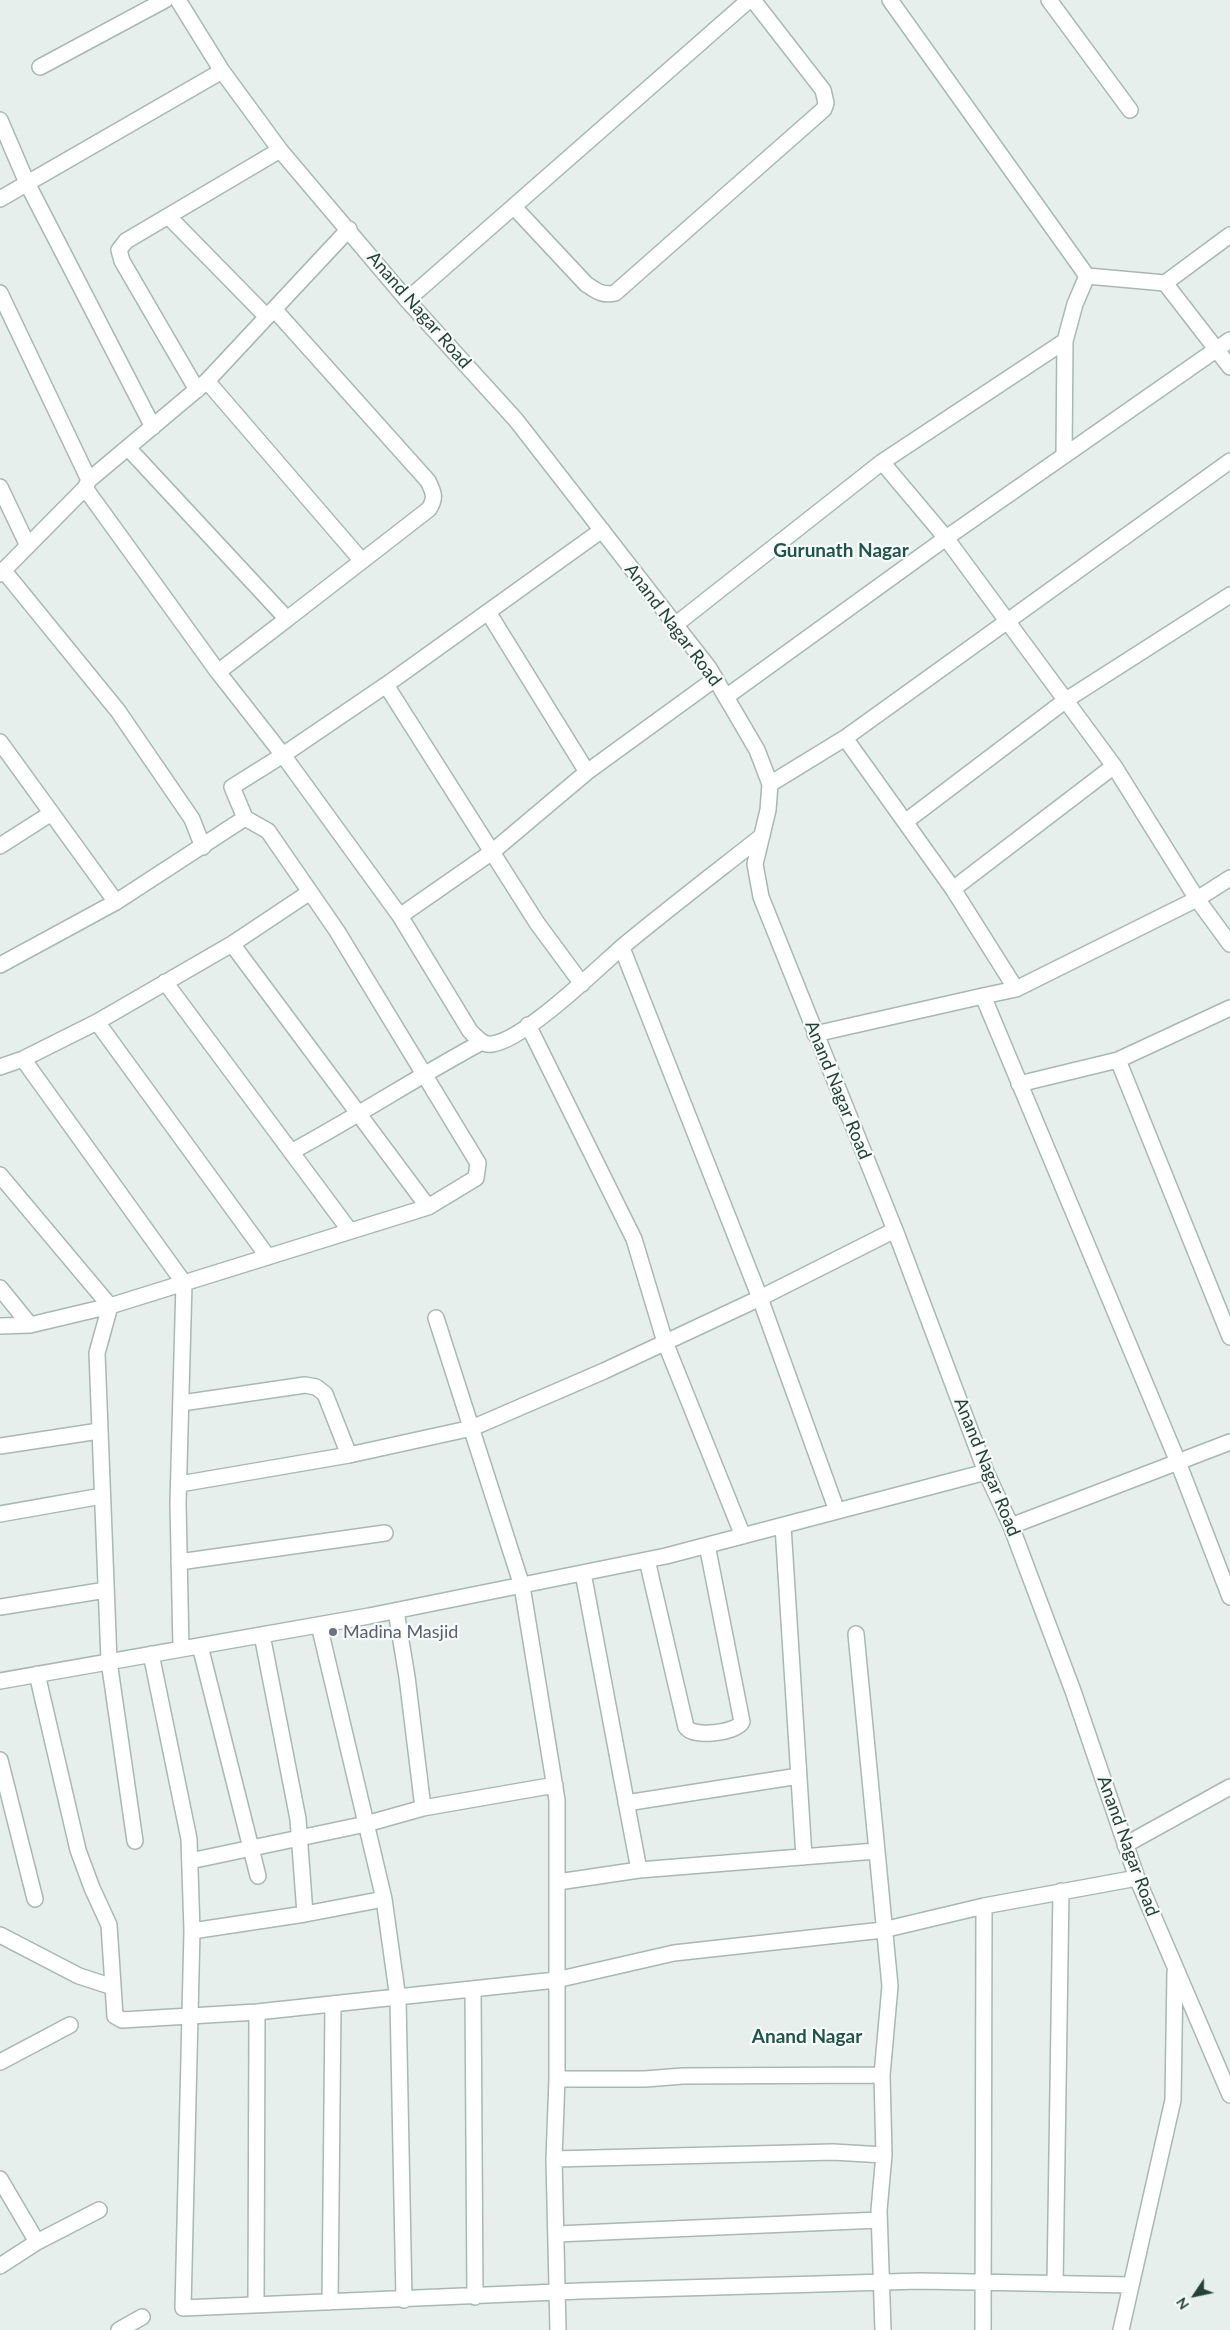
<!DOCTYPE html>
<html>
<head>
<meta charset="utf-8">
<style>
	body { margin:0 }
	#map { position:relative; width:1230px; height:2330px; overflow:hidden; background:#e6efeb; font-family:Lato,sans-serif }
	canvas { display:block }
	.north { position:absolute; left:1170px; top:2270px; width:50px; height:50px; -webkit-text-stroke:4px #f7fbf9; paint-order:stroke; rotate:236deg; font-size:14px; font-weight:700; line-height:20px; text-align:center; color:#24423a }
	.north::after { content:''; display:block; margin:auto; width:18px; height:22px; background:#24423a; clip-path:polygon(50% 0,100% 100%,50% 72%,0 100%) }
</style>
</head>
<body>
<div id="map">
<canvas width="1230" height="2330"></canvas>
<div class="north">N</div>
</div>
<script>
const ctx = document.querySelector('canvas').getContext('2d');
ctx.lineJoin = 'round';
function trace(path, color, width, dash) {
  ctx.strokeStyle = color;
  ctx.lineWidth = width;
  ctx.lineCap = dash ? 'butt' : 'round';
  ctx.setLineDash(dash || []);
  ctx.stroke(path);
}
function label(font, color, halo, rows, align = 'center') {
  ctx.font = font + ' Lato,sans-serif';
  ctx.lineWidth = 4.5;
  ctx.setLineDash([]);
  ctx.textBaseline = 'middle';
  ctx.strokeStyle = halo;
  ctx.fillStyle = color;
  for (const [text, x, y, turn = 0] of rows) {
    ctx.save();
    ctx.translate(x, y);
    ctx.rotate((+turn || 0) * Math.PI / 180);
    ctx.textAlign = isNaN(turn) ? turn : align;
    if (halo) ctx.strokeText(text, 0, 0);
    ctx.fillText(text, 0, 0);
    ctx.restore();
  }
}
const minor = new Path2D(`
	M178 0 222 71 280 150 407 300 516 420 709 668 757 750 770 784 768 810 755 864 761 897 895 1230 986 1472 1011 1526 1073 1691 1137 1878 1230 2095
	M890 0 1087 276 1165 283 1230 367
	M1049 0 1130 110
	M40 67 165 0
	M0 120 27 183 153 427
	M0 199 222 71
	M514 207 586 284C596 291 603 296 615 293L824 109 826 103 823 90 753 0
	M168 216 267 317
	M1165 283 1230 235
	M0 293 89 480
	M407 300 749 0
	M207 381 362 561 429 509C436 498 434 493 428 481L274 309
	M197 390 122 261 119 250 126 241 280 150
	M129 449 287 619 362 561
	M1064 455 1065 341 1075 304 1087 276
	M882 462 946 538 1114 766 1197 899 1230 944
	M0 487 28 546
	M602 530 386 685 283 755 400 916 470 1031C476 1037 483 1046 492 1044 524 1040 596 970 622 947 668 909 715 873 762 836
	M4 571 118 711 192 819 203 847
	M0 574 85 488 89 480 207 381 349 229
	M488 612 587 772
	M675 625 882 462 1065 341
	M218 672 287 619
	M386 685 537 923 582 984
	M726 697 946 538 1230 340
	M845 738 1230 461
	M0 742 116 902 245 818 232 787 283 755 218 672 85 488
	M770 784 845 738 953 889 1016 989
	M905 822 1066 700 1230 595
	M0 846 50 814
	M953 889 1114 766
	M400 916 492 852 587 772 715 679
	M232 944 428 1207
	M622 948 760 1298 837 1511
	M0 965 116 902
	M165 982 350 1231
	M983 996 1016 989 1197 899 1230 878
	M97 1022 268 1257
	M528 1025 634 1239 665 1342 743 1536
	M815 1034 983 996 1178 1462 1230 1597
	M23 1059 184 1283 178 1503 181 1649
	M1118 1060 1230 1008
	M0 1067 23 1059 97 1022 232 944 310 892
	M1019 1084 1118 1060 1230 1337
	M291 1152C356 1117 417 1077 482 1042
	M0 1175 110 1306 30 1325 0 1288
	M436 1318 522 1586 557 1800V2079L554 2159 558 2330
	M0 1326 30 1325
	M182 1403 305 1385 316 1387 325 1394 349 1455
	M0 1446 99 1431
	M180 1484 349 1455 472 1428 604 1371 760 1298 895 1230
	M0 1514 102 1496
	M783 1526 804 1857
	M1011 1526 1230 1442
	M647 1560 686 1727C693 1738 736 1733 742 1722L707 1545
	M179 1562 385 1533
	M583 1573 639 1870
	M0 1607 106 1590
	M396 1611 407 1677 423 1808
	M856 1634 890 1986 882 2075 884 2155 879 2210 883 2330
	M262 1635 298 1819 305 1914
	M200 1646 258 1876
	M151 1654 189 1839 192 1931 305 1914 384 1899 319 1625
	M37 1674 78 1850 92 1888 109 1925 115 2016 122 2020 257 2012 556 1980 674 1953 883 1930 984 1906 1137 1878
	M0 1681 369 1616 666 1556 986 1472
	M0 1760 35 1899
	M626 1803 799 1776
	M135 1841 109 1661 97 1353 110 1306 428 1207 476 1178 478 1163 337 931 268 831 245 818
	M1125 1845 1230 1787
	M190 1861 366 1824 423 1808 555 1785
	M558 1882 639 1870 876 1851
	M384 1899 398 1999 404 2300
	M192 1931 183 2308 580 2291 920 2281 1131 2285
	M0 1935 79 1976 113 1987
	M473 1990 475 2297
	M0 2062 70 2025
	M557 2079H645L683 2076 882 2075
	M554 2159 833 2152 884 2155
	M0 2179 37 2242
	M557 2234 879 2220
	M0 2266 37 2242 99 2210
	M1055 2284 1061 1891
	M330 2302 333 2004
	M256 2305 257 2012
	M119 2330 142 2317
	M983 2330 984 1906
	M1121 2330 1173 2100 1175 1972`);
const markers = [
	[333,1632,5,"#6b7280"]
];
const streetNames = [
	["Anand Nagar Road",419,310,49],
	["Anand Nagar Road",673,625,53],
	["Anand Nagar Road",838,1090,68],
	["Anand Nagar Road",987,1467,68],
	["Anand Nagar Road",1128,1846,70]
];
const worshipNames = [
	["Madina Masjid",343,1632]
];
const neighbourhoodNames = [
	["Gurunath Nagar",841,551],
	["Anand Nagar",807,2037]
];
trace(minor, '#a8b8b2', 18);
trace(minor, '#fff', 15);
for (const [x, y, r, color] of markers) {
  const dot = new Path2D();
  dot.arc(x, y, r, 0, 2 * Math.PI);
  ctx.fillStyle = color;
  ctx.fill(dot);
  trace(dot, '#f7fbf9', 2);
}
label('18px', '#24423a', '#f7fbf9', streetNames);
label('18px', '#5b616d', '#f7fbf9', worshipNames, 'left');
label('bold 19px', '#1f5548', '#f7fbf9', neighbourhoodNames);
</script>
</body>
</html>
